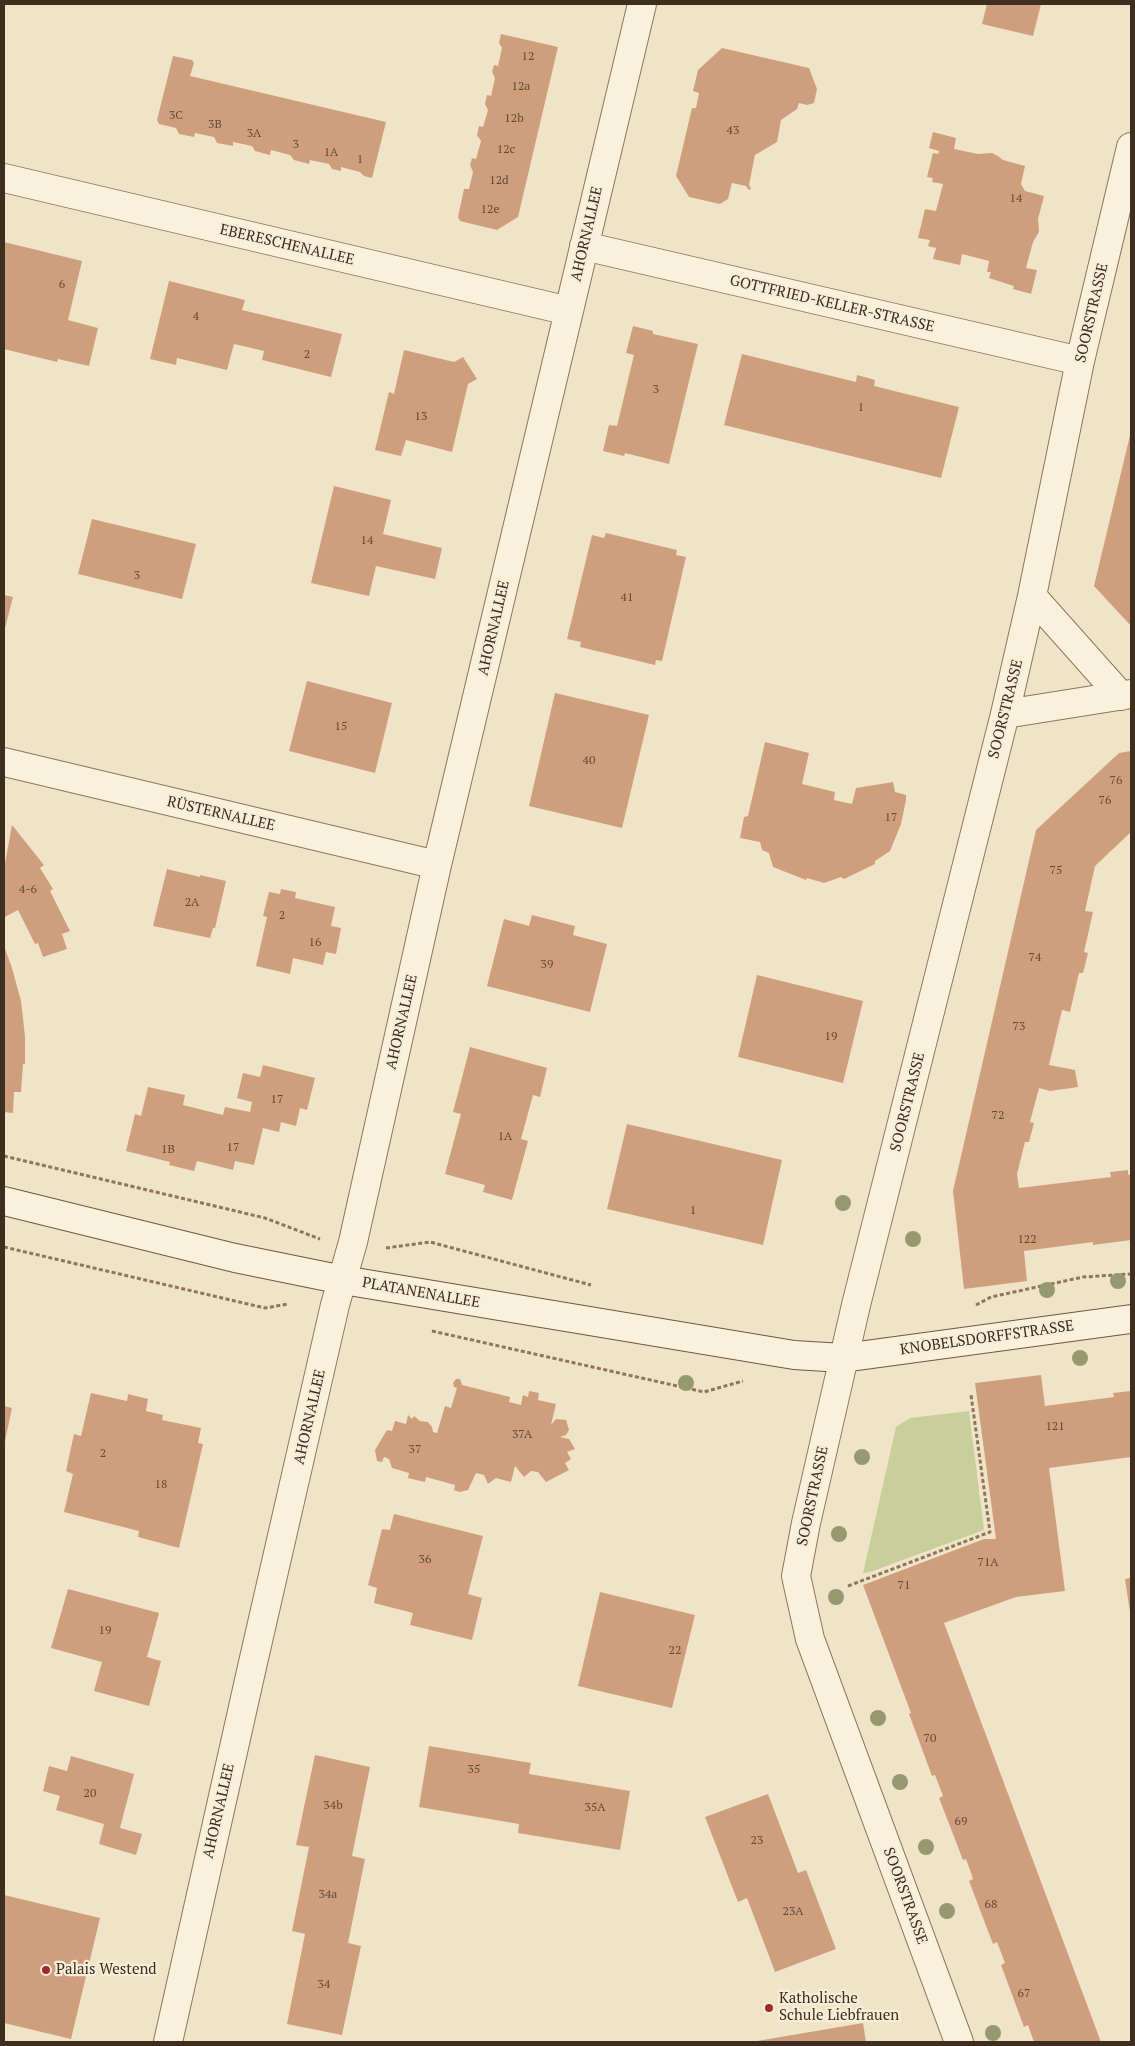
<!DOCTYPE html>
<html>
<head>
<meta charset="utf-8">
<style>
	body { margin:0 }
	#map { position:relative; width:1135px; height:2046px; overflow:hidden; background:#f0e4c8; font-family:"PT Serif",serif }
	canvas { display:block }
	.frame { position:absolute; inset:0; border:5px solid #3d2e20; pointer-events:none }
</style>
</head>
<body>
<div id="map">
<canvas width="1135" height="2046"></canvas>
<div class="frame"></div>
</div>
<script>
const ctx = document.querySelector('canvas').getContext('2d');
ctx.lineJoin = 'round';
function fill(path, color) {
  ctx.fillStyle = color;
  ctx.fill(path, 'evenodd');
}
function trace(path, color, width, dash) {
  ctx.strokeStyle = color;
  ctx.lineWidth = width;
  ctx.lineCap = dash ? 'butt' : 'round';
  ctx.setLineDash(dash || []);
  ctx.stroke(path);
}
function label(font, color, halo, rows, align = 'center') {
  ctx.font = font + ' "PT Serif",serif';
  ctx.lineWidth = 4.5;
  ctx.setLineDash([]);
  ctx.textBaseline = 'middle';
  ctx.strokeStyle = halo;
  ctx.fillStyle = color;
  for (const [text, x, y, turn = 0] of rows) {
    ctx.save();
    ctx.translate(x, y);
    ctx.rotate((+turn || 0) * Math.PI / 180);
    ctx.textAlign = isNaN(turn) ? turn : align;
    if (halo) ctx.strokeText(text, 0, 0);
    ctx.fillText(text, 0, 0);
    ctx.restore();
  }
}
const green = new Path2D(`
	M969 1411 984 1530 870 1572 863 1573 896 1427 910 1418Z`);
const building = new Path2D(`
	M987 4H1041L1033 36 982 24Z
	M501 34 558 47 518 217 497 230 460 221 458 217 464 189H469L473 172 470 165 472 158 476 159 481 141 477 135 479 126 483 127 488 110 485 104 487 95 491 96 495 78 492 72 494 65 498 66 502 48 499 43Z
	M722 48 809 68 817 89 814 103 807 105 799 103 797 109 781 120 777 142 755 155 749 185 751 189 749 190 746 186 732 183 728 199 720 204 689 197 676 176 692 108H696L699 93 693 91 698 70Z
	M173 56 192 60 194 63 190 76 386 122 372 178 364 176 360 172 341 167V171L332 169 329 164 310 160 309 164 294 160 290 155 271 150 270 155 255 151 252 146 233 142V146L217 143 214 137 195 133 194 137 179 134 176 128 159 124 157 120Z
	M933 132 956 138 954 149 978 154 992 153 998 156 1003 160 1025 166 1021 184 1025 191 1044 196 1038 219 1039 232 1033 242 1026 268 1037 270 1031 294 1013 289 1014 286 989 278 991 272H987L989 261 962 254 960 265 933 259 936 248 928 246 930 240 918 238 925 209 936 211 943 184 932 182 933 178 927 177 933 153 938 154 939 151 929 148Z
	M4 242 82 261 68 320 98 328 89 366 58 359 57 362 4 349Z
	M169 281 245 300 242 310 342 334 331 377 262 360 264 351 234 344 227 370 177 358 176 365 150 359Z
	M633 326 653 331V334L698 344 669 464 625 453 624 456 603 451 609 425 617 426 634 355 626 353Z
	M404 350 454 362 463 357 477 379 468 384 452 452 406 440 401 456 375 450 389 392 394 394Z
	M742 354 856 382 857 375 875 380 874 386 959 407 941 478 724 425Z
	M1131 431V626L1094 586Z
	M334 486 391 500 383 534 442 548 435 579 376 566 369 596 311 583Z
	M92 519 196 544 182 599 78 574Z
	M606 533 677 550 676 555 686 557 662 661 656 660 655 665 580 647 581 642 567 639 592 535 604 538Z
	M4 595 13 597 4 632Z
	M307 681 392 703 375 773 289 751Z
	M555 693 649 715 622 828 529 806Z
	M765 742 809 753 802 784 835 792 834 800 852 804 856 788 893 782 895 792 906 795V800L901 824 890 851 875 861V864L844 879 841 877 824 883 807 878 806 880 773 867 769 853 762 850 760 842 740 838 744 817 748 816Z
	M1131 751V832L1095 866 1085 911 1093 912 1084 952 1088 953 1083 973H1079L1070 1012 1062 1010 1049 1065 1075 1070 1078 1087 1050 1091 1039 1088 1030 1122 1034 1123 1029 1142H1025L1017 1174 1019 1188 1111 1177 1110 1172 1128 1170V1175L1131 1174V1240L1093 1245V1242L1024 1251 1027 1281 964 1289 953 1191 1036 830 1119 753Z
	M12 825 44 865 40 868 53 889 50 891 70 931 62 934 67 949 43 957 38 943 35 944 18 910 5 917 4 915V869Z
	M167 869 200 877V875L226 881 215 928H213L210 938 153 926Z
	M281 889 296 892 295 898 335 907 331 926 341 928 336 954 326 952 323 965 293 958 290 974 256 966 267 917 263 916 269 892 280 894Z
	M532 915 575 926 573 935 607 944 590 1012 487 986 504 919 529 926Z
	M4 946 12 968 21 1001 25 1036V1064H23L21 1092H14L13 1113 4 1112Z
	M757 975 863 1001 843 1083 738 1057Z
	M470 1047 547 1068 540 1097 533 1095 521 1139 528 1141 512 1200 483 1192 485 1185 445 1174 461 1114 453 1112Z
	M263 1065 315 1078 307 1110 300 1108 296 1126 281 1122 279 1132 263 1128 254 1165 235 1161 233 1170 197 1161 194 1171 169 1165 170 1162 126 1151 135 1114 141 1116 148 1087 185 1095 183 1105 223 1115 225 1107 250 1112 252 1102 237 1098 243 1073 260 1077Z
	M627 1124 782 1160 763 1245 607 1209Z
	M1041 1375 1045 1406 1114 1397 1113 1393 1131 1391V1457L1049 1468 1065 1591 1016 1597 944 1623 1101 2042H1034L1028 2025 1024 2027 1001 1965 1005 1963 997 1942 993 1944 969 1881 973 1879 970 1870 966 1859 963 1860 939 1798 943 1796 935 1775 932 1776 909 1714 911 1713 863 1585 984 1539H996L975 1383Z
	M456 1379H460L462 1385 510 1397 509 1402 521 1405 523 1395 528 1397 529 1391 539 1393 538 1400 556 1404 551 1425 556 1419 566 1420 569 1430 566 1435 560 1437 569 1439 575 1449 567 1452 571 1459 565 1463 569 1470 546 1482 538 1472 531 1471 524 1477 515 1466 511 1482 496 1478 488 1484 484 1475 476 1473 468 1490 459 1492 454 1490 455 1485 426 1477 425 1482 408 1478 409 1473 392 1468 389 1459 384 1457 382 1462 377 1461 375 1450 387 1430 392 1431 395 1421 406 1424 408 1415 412 1419 414 1416 420 1421 428 1422 432 1427 433 1432 437 1433 445 1406 451 1408 457 1388 454 1387 453 1383Z
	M91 1393 127 1401 128 1394 148 1399 146 1411 163 1415 162 1420 201 1428 198 1443 203 1444 179 1548 138 1537 139 1531 64 1512 73 1474 66 1471 74 1434 81 1436Z
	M4 1406 12 1408 5 1441H4Z
	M394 1514 483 1536 468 1594 482 1598 472 1640 410 1625 413 1613 374 1603 377 1588 368 1585 382 1529 390 1530Z
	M1131 1578V1612H1130L1125 1579Z
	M68 1589 159 1613 147 1657 161 1661 149 1706 94 1691 102 1662 51 1648Z
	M600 1592 695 1615 672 1708 578 1686Z
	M429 1746 531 1763 529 1774 630 1791 620 1850 518 1833 519 1824 419 1807Z
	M315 1755 370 1767 352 1856 365 1859 348 1943 361 1946 342 2035 287 2024 305 1934 292 1931 309 1847 296 1845Z
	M71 1756 134 1774 120 1828 142 1834 136 1855 99 1844 104 1824 56 1810 60 1796 43 1791 49 1766 67 1771Z
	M768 1794 798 1873 806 1870 836 1949 775 1972 747 1898 738 1902 705 1817Z
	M4 1895 100 1918 71 2039 4 2023Z
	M863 2023 866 2042H757V2041Z`);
const path = new Path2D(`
	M4 1156 265 1218 320 1239
	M4 1247 265 1308 288 1304
	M386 1248 430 1242 591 1285
	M976 1305 991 1297 1083 1277 1131 1274
	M432 1331 704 1392 743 1381
	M848 1586 990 1532 971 1395`);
const street = new Path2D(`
	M4 178 569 311
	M584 246 1080 361
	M1032 596 1121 696
	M1005 714 1131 694
	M4 762 437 865
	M168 2042 252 1667 335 1305 353 1242 437 865 642 4
	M959 2042 810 1639 796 1576 806 1523 856 1305 1005 714 1032 596 1080 361 1131 147`);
const secondary = new Path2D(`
	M4 1201 235 1258 343 1280 794 1355 843 1358 1131 1319`);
const trees = [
	[843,1203],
	[913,1239],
	[1118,1281],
	[1047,1290],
	[1080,1358],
	[686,1383],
	[862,1457],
	[839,1534],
	[836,1597],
	[878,1718],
	[900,1782],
	[926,1847],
	[947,1911],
	[993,2033]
];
const markers = [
	[46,1970,5,"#9e2a2b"],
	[769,2008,5,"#9e2a2b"]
];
const numberNames = [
	["12",528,57],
	["12a",521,87],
	["3C",176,116],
	["12b",514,119],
	["3B",215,125],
	["43",733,131],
	["3A",254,134],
	["3",296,145],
	["12c",506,150],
	["1A",331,153],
	["1",360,160],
	["12d",499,181],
	["14",1016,199],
	["12e",490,210],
	["6",62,285],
	["4",196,317],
	["2",307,355],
	["3",656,390],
	["1",861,408],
	["13",421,417],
	["14",367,541],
	["3",137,576],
	["41",627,598],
	["15",341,727],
	["40",589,761],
	["76",1116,781],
	["76",1105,801],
	["17",891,818],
	["75",1056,871],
	["4-6",28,890],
	["2A",192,903],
	["2",282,916],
	["16",315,943],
	["74",1035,958],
	["39",547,965],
	["73",1019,1027],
	["19",831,1037],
	["17",277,1100],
	["72",998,1116],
	["1A",505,1137],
	["17",233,1148],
	["1B",168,1150],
	["1",693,1211],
	["122",1027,1240],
	["121",1055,1427],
	["37A",522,1435],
	["37",415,1450],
	["2",103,1454],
	["18",161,1485],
	["36",425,1560],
	["71A",988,1563],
	["71",904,1586],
	["19",105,1631],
	["22",675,1651],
	["70",930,1739],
	["35",474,1770],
	["20",90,1794],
	["34b",333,1806],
	["35A",595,1808],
	["69",961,1822],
	["23",757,1841],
	["34a",328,1895],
	["68",991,1905],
	["23A",793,1912],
	["34",324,1985],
	["67",1024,1994]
];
const streetNames = [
	["AHORNALLEE",587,234,-77],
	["EBERESCHENALLEE",287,245,13],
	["GOTTFRIED-KELLER-STRASSE",832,304,13],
	["SOORSTRASSE",1092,313,-77],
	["AHORNALLEE",494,628,-77],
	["SOORSTRASSE",1006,709,-76],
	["RÜSTERNALLEE",221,814,13],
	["AHORNALLEE",402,1022,-77],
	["SOORSTRASSE",908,1102,-76],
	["PLATANENALLEE",421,1293,10],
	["KNOBELSDORFFSTRASSE",987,1338,-8],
	["AHORNALLEE",310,1417,-77],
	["SOORSTRASSE",813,1496,-78],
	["AHORNALLEE",219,1811,-77],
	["SOORSTRASSE",905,1896,70]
];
const poiNames = [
	["Palais Westend",56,1970],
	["Katholische",779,1999],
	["Schule Liebfrauen",779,2016]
];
fill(green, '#c9cf9b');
fill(building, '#cf9f7d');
trace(street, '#8d765c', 30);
trace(secondary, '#6f573f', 30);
trace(path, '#8d765c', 3, [4, 2.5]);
trace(street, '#faf1dc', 28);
trace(secondary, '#faf1dc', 28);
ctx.fillStyle = '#96986f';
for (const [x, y] of trees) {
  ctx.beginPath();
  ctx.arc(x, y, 8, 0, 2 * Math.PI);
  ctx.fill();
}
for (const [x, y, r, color] of markers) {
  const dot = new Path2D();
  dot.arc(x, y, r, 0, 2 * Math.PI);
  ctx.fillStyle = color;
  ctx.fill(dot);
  trace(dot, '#f7eed8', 2);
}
label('12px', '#624a37', null, numberNames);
label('15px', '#3d2e20', '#f7eed8', streetNames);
label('15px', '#3d2e20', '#f7eed8', poiNames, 'left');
</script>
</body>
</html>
